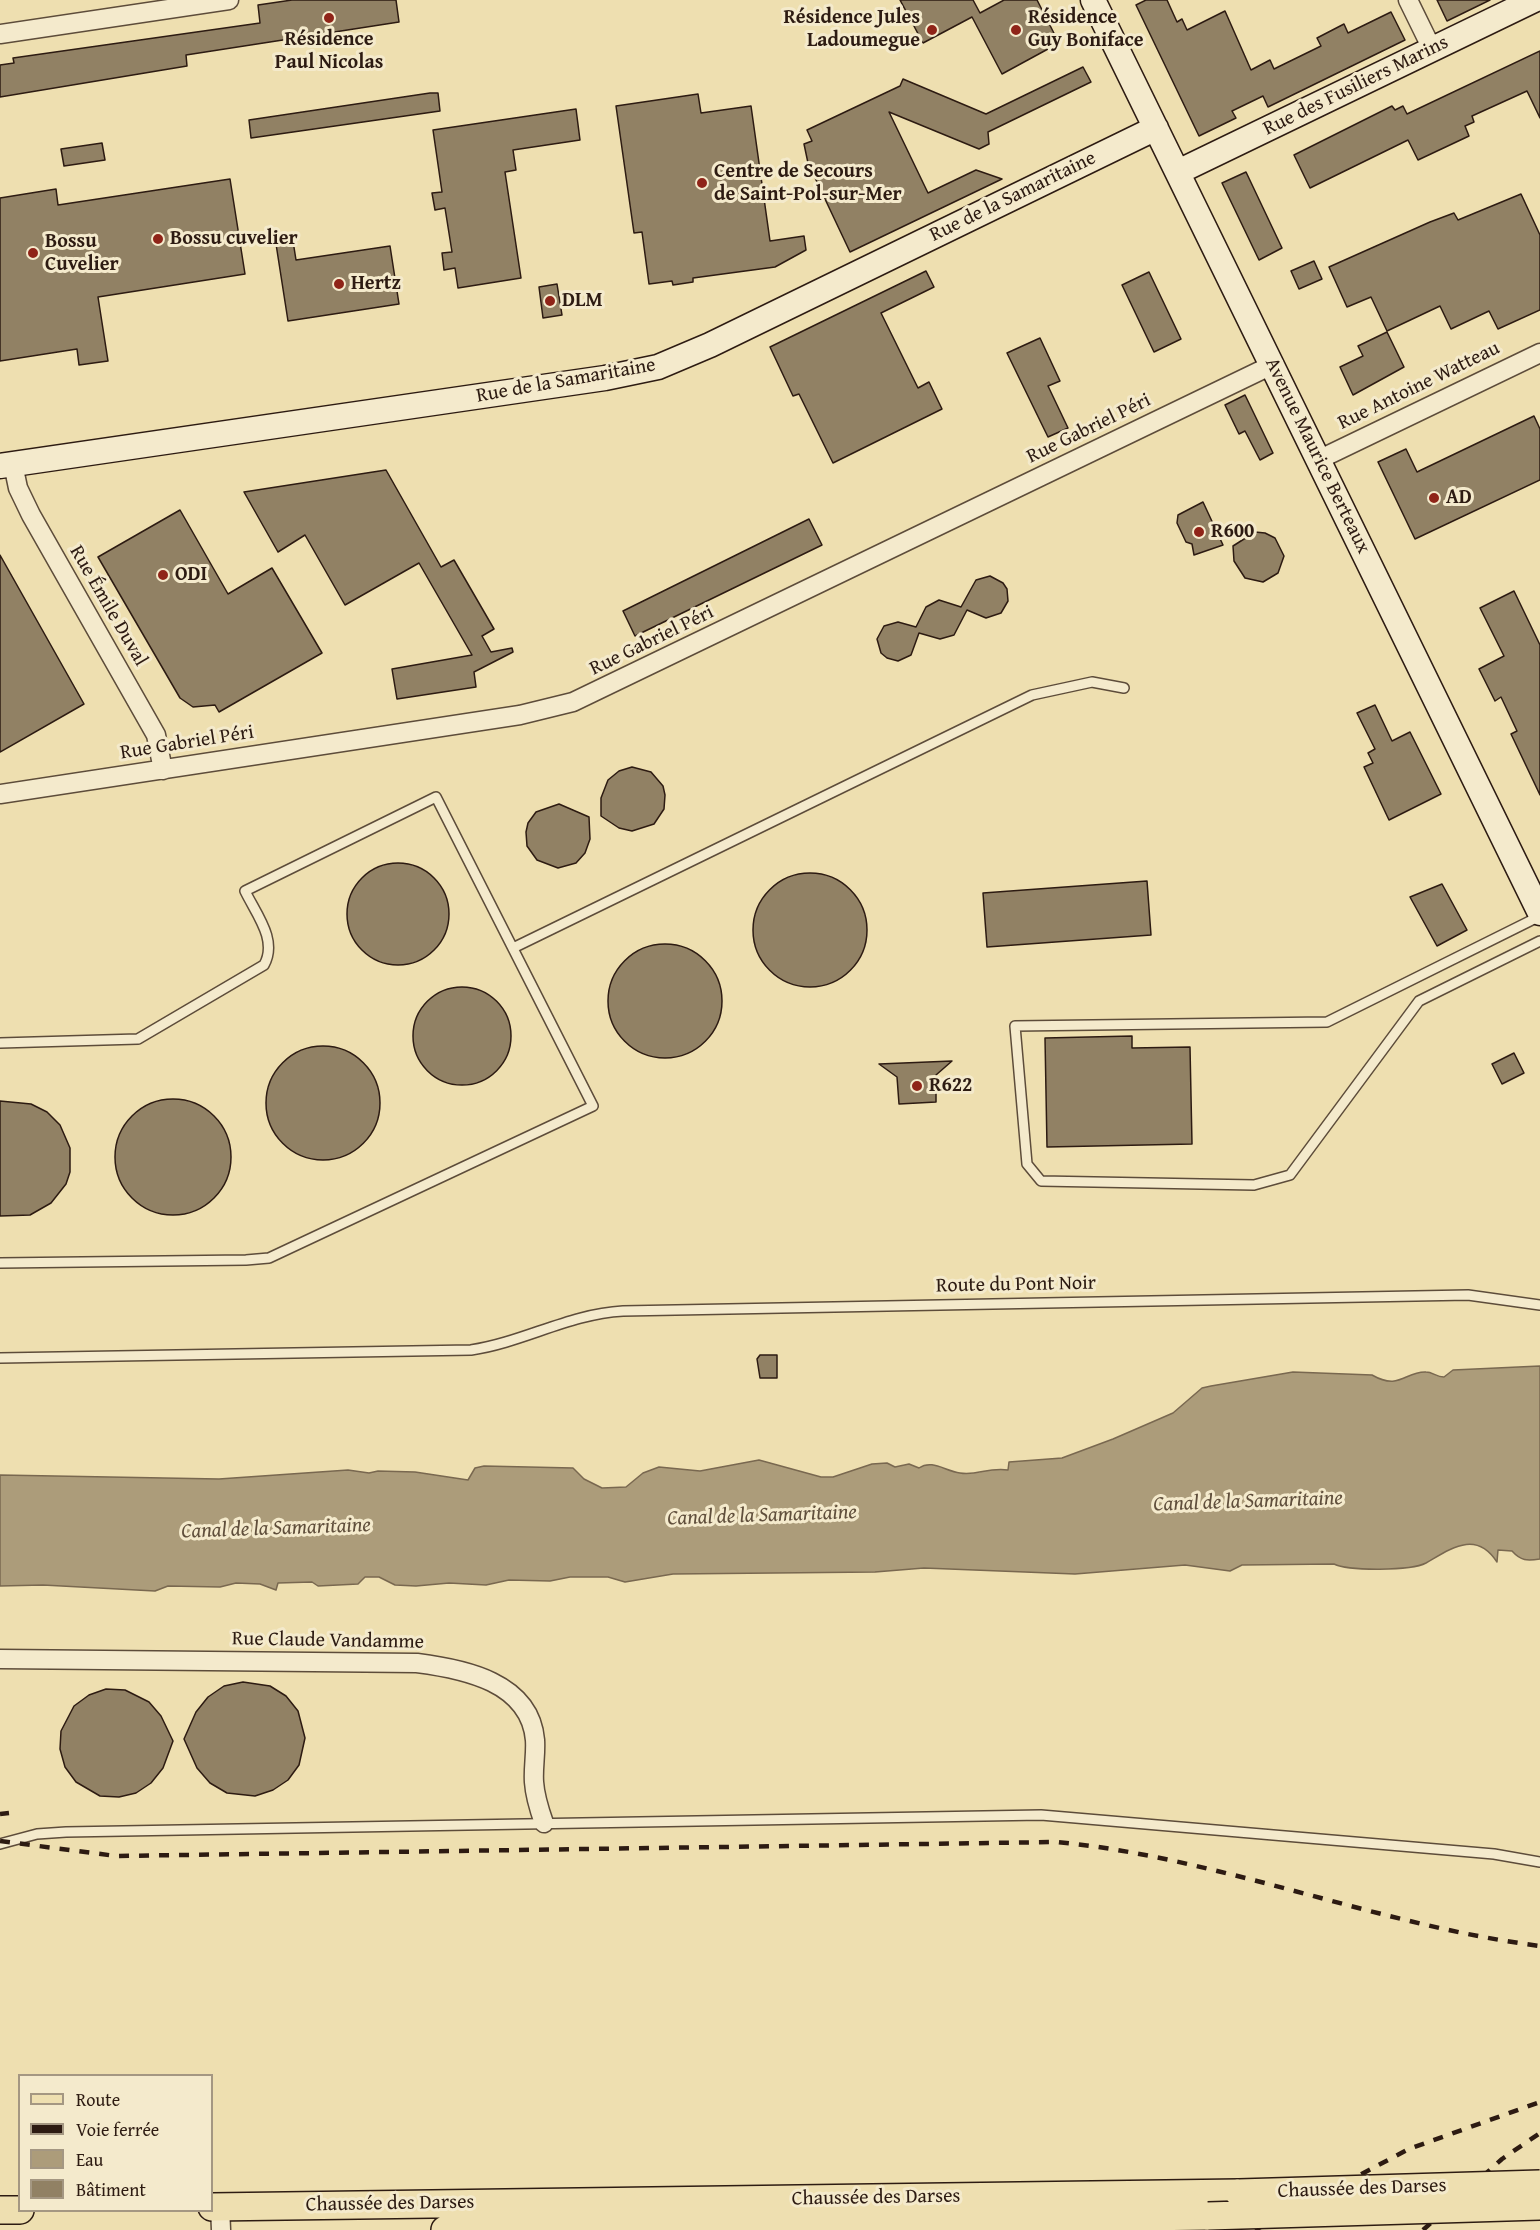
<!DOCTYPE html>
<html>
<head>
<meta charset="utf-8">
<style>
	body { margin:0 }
	#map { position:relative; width:1540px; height:2230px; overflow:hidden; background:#eedfb0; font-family:"Gentium Book Plus",serif }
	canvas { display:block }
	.legend { position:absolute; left:18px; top:2074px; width:195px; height:138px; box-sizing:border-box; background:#f4eacc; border:2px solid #a49782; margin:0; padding:8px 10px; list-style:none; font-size:18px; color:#2d1b12 }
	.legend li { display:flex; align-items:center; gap:12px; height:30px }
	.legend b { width:30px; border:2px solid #a49782 }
</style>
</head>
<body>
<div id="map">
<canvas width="1540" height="2230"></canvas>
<ul class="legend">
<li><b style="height:8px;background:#eedfb0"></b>Route</li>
<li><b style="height:8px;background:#2d1b12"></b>Voie ferrée</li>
<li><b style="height:16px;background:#ac9c7a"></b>Eau</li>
<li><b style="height:16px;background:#918164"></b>Bâtiment</li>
</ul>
</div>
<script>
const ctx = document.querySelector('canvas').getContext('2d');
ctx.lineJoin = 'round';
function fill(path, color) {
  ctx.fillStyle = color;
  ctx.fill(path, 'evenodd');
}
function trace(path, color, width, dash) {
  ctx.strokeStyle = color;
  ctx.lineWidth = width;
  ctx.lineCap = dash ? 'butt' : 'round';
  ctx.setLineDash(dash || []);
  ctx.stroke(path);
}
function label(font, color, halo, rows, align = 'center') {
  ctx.font = font + ' "Gentium Book Plus",serif';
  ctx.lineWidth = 6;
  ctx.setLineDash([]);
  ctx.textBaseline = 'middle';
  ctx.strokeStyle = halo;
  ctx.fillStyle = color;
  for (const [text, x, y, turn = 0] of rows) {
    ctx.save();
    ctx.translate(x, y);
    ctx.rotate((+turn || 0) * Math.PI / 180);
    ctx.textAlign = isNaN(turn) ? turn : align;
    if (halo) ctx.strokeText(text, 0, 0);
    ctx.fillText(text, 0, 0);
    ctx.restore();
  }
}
const water = new Path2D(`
	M1540 1366V1559C1527 1561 1521 1561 1512 1551L1498 1550 1497 1562C1476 1530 1452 1548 1426 1563 1411 1571 1348 1571 1334 1564L1242 1565 1230 1571 1185 1565 1075 1574 924 1568 875 1572 673 1574 625 1582 608 1577H570L550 1581 509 1580 486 1585 449 1583 416 1586 395 1585 379 1577H365L358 1584 318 1586 312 1582 278 1583 276 1590 260 1584 236 1583 220 1587 168 1586 155 1591 43 1585 0 1586V1475L219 1479 348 1470 369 1473 378 1471 415 1472 468 1480 475 1468 484 1466 573 1468 584 1479 602 1488 626 1487 643 1473 659 1467 700 1471 759 1460 821 1477H833L872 1464 887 1463 895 1467 909 1464 919 1468C932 1459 945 1471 960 1473 977 1476 988 1467 1008 1470L1009 1462 1062 1458 1113 1439 1173 1413 1202 1388 1211 1386 1293 1372 1372 1375C1400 1391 1405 1371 1426 1372 1433 1372 1436 1377 1444 1377L1453 1370Z`);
const building = new Path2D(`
	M292 0H396L399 22 186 55 187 66 0 97V65L14 63 13 58 260 23 258 5Z
	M900 0H973L980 13 1004 0H1037L1059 43 1002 74 972 17 923 43Z
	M1146 0H1167L1177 22 1182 19 1187 30 1225 11 1251 70 1270 60 1274 69 1321 46 1317 38 1344 24 1348 33 1391 12 1405 40 1268 107 1263 96 1232 111 1236 118 1199 136 1136 5Z
	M1437 0H1490L1447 21Z
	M1540 51V118L1527 91 1472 116 1474 122 1465 126 1469 136 1418 160 1408 140 1310 188 1294 155 1392 106 1395 110 1403 106 1407 114Z
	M1083 67 1091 82 988 132 989 144 979 149 889 112 928 193 976 170 1002 179 850 252 808 163 804 144 812 141 807 130 900 86 903 79 986 114Z
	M430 93H438L440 111 251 138 249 120Z
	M698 94 701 113 751 106 770 241 804 236 806 250 775 267 693 278V282L673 285 672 281 649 284 642 232 634 233 616 106Z
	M576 109 580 140 513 150 516 170 505 172 521 278 458 288 455 268 444 270 442 253 452 252 445 208 435 210 432 193 442 192 433 130Z
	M102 143 105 160 64 166 61 149Z
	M1246 172 1282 248 1259 260 1222 183Z
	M230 179 245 274 98 297 108 361 79 365 77 349 0 361V198L56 189 58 205Z
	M1521 194 1540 235V310L1498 329 1489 311 1451 329 1440 306 1387 331 1371 297 1347 307 1329 267 1430 222 1454 213 1458 220Z
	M293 241 296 260 390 246 399 304 288 321 276 244Z
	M1314 261 1322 279 1299 289 1291 271Z
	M926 271 934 287 881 313 918 388 929 382 942 409 833 463 799 394 793 396 770 347Z
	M1149 272 1181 339 1154 352 1122 285Z
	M557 284 562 315 543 318 539 287Z
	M1387 332 1404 367 1353 395 1340 367 1363 356 1358 346Z
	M1040 338 1060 381 1048 386 1068 428 1048 437 1007 353Z
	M1245 395 1273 453 1260 460 1245 431 1239 434 1225 405Z
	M1534 416 1540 429V480L1415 539 1378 462 1406 449 1417 472Z
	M386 470 441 567 454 560 494 629 482 636 491 652 512 648 513 652 474 672 476 687 397 699 392 669 472 655 419 563 345 605 305 535 278 552 244 492Z
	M1203 502 1223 545 1194 555 1192 544 1186 542 1177 523 1178 515Z
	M180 510 228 594 272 568 322 653 219 712 215 705 193 707 180 698 98 557Z
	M809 519 822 545 635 636 623 611Z
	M1255 532 1265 533 1275 538 1284 556 1278 573 1263 582 1245 578 1234 561 1233 546Z
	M0 555 84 704 0 752Z
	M990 576 1003 583 1007 589 1008 601 1001 613 986 618 967 610 954 635 940 639 919 633 911 655 898 661 887 658 881 653 877 639 884 626 898 622 916 627 926 607 939 600 961 607 976 580Z
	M1514 591 1540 645V795L1511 734 1517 731 1501 697 1495 701 1479 669 1504 656 1480 608Z
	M1375 705 1392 741 1410 732 1441 794 1389 820 1364 767 1373 763 1368 753 1375 749 1357 713Z
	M632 767 651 772 663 786 665 795 664 809 654 824 632 831 619 828 601 816V798L608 780 619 771Z
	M559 804 589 817 590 839 585 853 576 863 558 868 537 860 527 846 526 832 528 823 536 812Z
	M347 914a51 51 0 1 1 102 0a51 51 0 1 1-102 0Z
	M753 930a57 57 0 1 1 114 0a57 57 0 1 1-114 0Z
	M1147 881 1151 935 987 947 983 893Z
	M1442 884 1467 930 1437 946 1410 897Z
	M608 1001a57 57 0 1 1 114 0a57 57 0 1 1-114 0Z
	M413 1036a49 49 0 1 1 98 0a49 49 0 1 1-98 0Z
	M1132 1036V1048L1190 1047 1192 1144 1047 1147 1045 1038Z
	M266 1103a57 57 0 1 1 114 0a57 57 0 1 1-114 0Z
	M1514 1053 1524 1073 1502 1084 1492 1064Z
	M952 1061 936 1075V1102L899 1104 897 1077 879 1064Z
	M115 1157a58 58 0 1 1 116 0a58 58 0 1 1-116 0Z
	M0 1101 31 1104 47 1112 60 1125 70 1148V1172L66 1184 51 1203 30 1215 0 1216Z
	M760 1355H777V1378H760L757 1359Z
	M243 1682 270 1686 286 1696 298 1711 305 1738 299 1765 288 1780 273 1790 255 1796 227 1793 210 1783 197 1768 184 1739 196 1712 208 1697 224 1686Z
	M106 1689 125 1690 149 1702 161 1716 173 1741 163 1768 151 1783 136 1793 119 1797 100 1796 76 1782 65 1767 60 1749 61 1731 74 1706 89 1695Z`);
const lane = new Path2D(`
	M1540 916 1327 1022 1015 1026 1027 1164 1041 1181 1254 1185 1290 1175 1419 1001 1540 941
	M513 948 1032 695 1092 682 1124 688
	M0 1043 138 1039 264 965C278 940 256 914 245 891L436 797 593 1106 269 1258 246 1260 0 1263
	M0 1358 471 1350C524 1342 569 1314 623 1311L1468 1295 1540 1305
	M0 1844 37 1834 66 1832 1041 1815 1494 1854 1540 1862`);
const street = new Path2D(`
	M1408 0 1432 49
	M0 34 229 0
	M1318 460 1540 353
	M13 464 18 488 31 515 156 735 163 770
	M0 794 520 715 573 702 1272 365
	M0 1659 417 1663C464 1669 530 1682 535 1740 536 1754 533 1768 534 1782 535 1797 539 1809 544 1823
	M220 2206 221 2230`);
const secondary = new Path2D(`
	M1093 0 1540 913
	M1178 172 1534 0
	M0 466 605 378 658 367 710 345 1156 128`);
const primary = new Path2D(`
	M212 2207 1239 2193
	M0 2210H20
	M445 2230 567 2225 1208 2216`);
const rail = new Path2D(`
	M0 1814 9 1813
	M0 1841 116 1856 1057 1842C1222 1858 1376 1925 1540 1946
	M1255 2230 1409 2149 1540 2102
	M1423 2230 1502 2159 1540 2133`);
const primaryBridge = new Path2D(`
	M1239 2193 1540 2184
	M1208 2216 1540 2206`);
const markers = [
	[329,18,6,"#8f2418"],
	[932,30,6,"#8f2418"],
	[1016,30,6,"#8f2418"],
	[702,183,6,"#8f2418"],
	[158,239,6,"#8f2418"],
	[33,253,6,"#8f2418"],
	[339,284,6,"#8f2418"],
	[550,301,6,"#8f2418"],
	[1434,498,6,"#8f2418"],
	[1199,532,6,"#8f2418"],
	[163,575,6,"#8f2418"],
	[917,1086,6,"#8f2418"]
];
const poiNames = [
	["Résidence Jules",920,18,"right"],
	["Ladoumegue",920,41,"right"],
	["Résidence",1028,18],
	["Guy Boniface",1028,41],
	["Résidence",329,40,"center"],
	["Paul Nicolas",329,63,"center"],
	["Centre de Secours",714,172],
	["de Saint-Pol-sur-Mer",714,195],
	["Bossu cuvelier",170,239],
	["Bossu",45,242],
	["Cuvelier",45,265],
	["Hertz",351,284],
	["DLM",562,301],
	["AD",1446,498],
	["R600",1211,532],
	["ODI",175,575],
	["R622",929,1086]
];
const streetNames = [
	["Rue des Fusiliers Marins",1356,86,-26],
	["Rue de la Samaritaine",1013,197,-26],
	["Rue de la Samaritaine",566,381,-10],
	["Rue Antoine Watteau",1419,386,-26],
	["Rue Gabriel Péri",1089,429,-26],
	["Avenue Maurice Berteaux",1317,456,64],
	["Rue Émile Duval",108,606,60],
	["Rue Gabriel Péri",652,641,-26],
	["Rue Gabriel Péri",187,743,-9],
	["Route du Pont Noir",1016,1285,-1],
	["Rue Claude Vandamme",328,1641,1],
	["Chaussée des Darses",1362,2189,-2],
	["Chaussée des Darses",876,2198,-1],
	["Chaussée des Darses",390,2204,-1]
];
const waterNames = [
	["Canal de la Samaritaine",1248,1502,-2],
	["Canal de la Samaritaine",762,1516,-2],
	["Canal de la Samaritaine",276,1529,-2]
];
fill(water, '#ac9c7a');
trace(water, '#796850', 1.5);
fill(building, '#918164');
trace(building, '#2d1b12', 1.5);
trace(lane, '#5d4c3a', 12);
trace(street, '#5d4c3a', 21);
trace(secondary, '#2d1b12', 27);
trace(primary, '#2d1b12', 30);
trace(lane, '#f4eacc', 9);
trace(street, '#f4eacc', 18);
trace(secondary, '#f4eacc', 24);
trace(primary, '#eedfb0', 27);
trace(rail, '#2d1b12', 4.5, [10, 10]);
trace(primaryBridge, '#2d1b12', 30, []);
trace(primaryBridge, '#eedfb0', 27);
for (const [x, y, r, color] of markers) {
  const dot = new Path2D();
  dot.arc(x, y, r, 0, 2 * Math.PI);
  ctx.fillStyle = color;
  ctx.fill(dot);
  trace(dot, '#f4eacc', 2);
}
label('bold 20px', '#2d1b12', '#f4eacc', poiNames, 'left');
label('20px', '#2d1b12', '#f4eacc', streetNames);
label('italic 21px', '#604f3c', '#f4eacc', waterNames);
</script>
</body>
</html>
